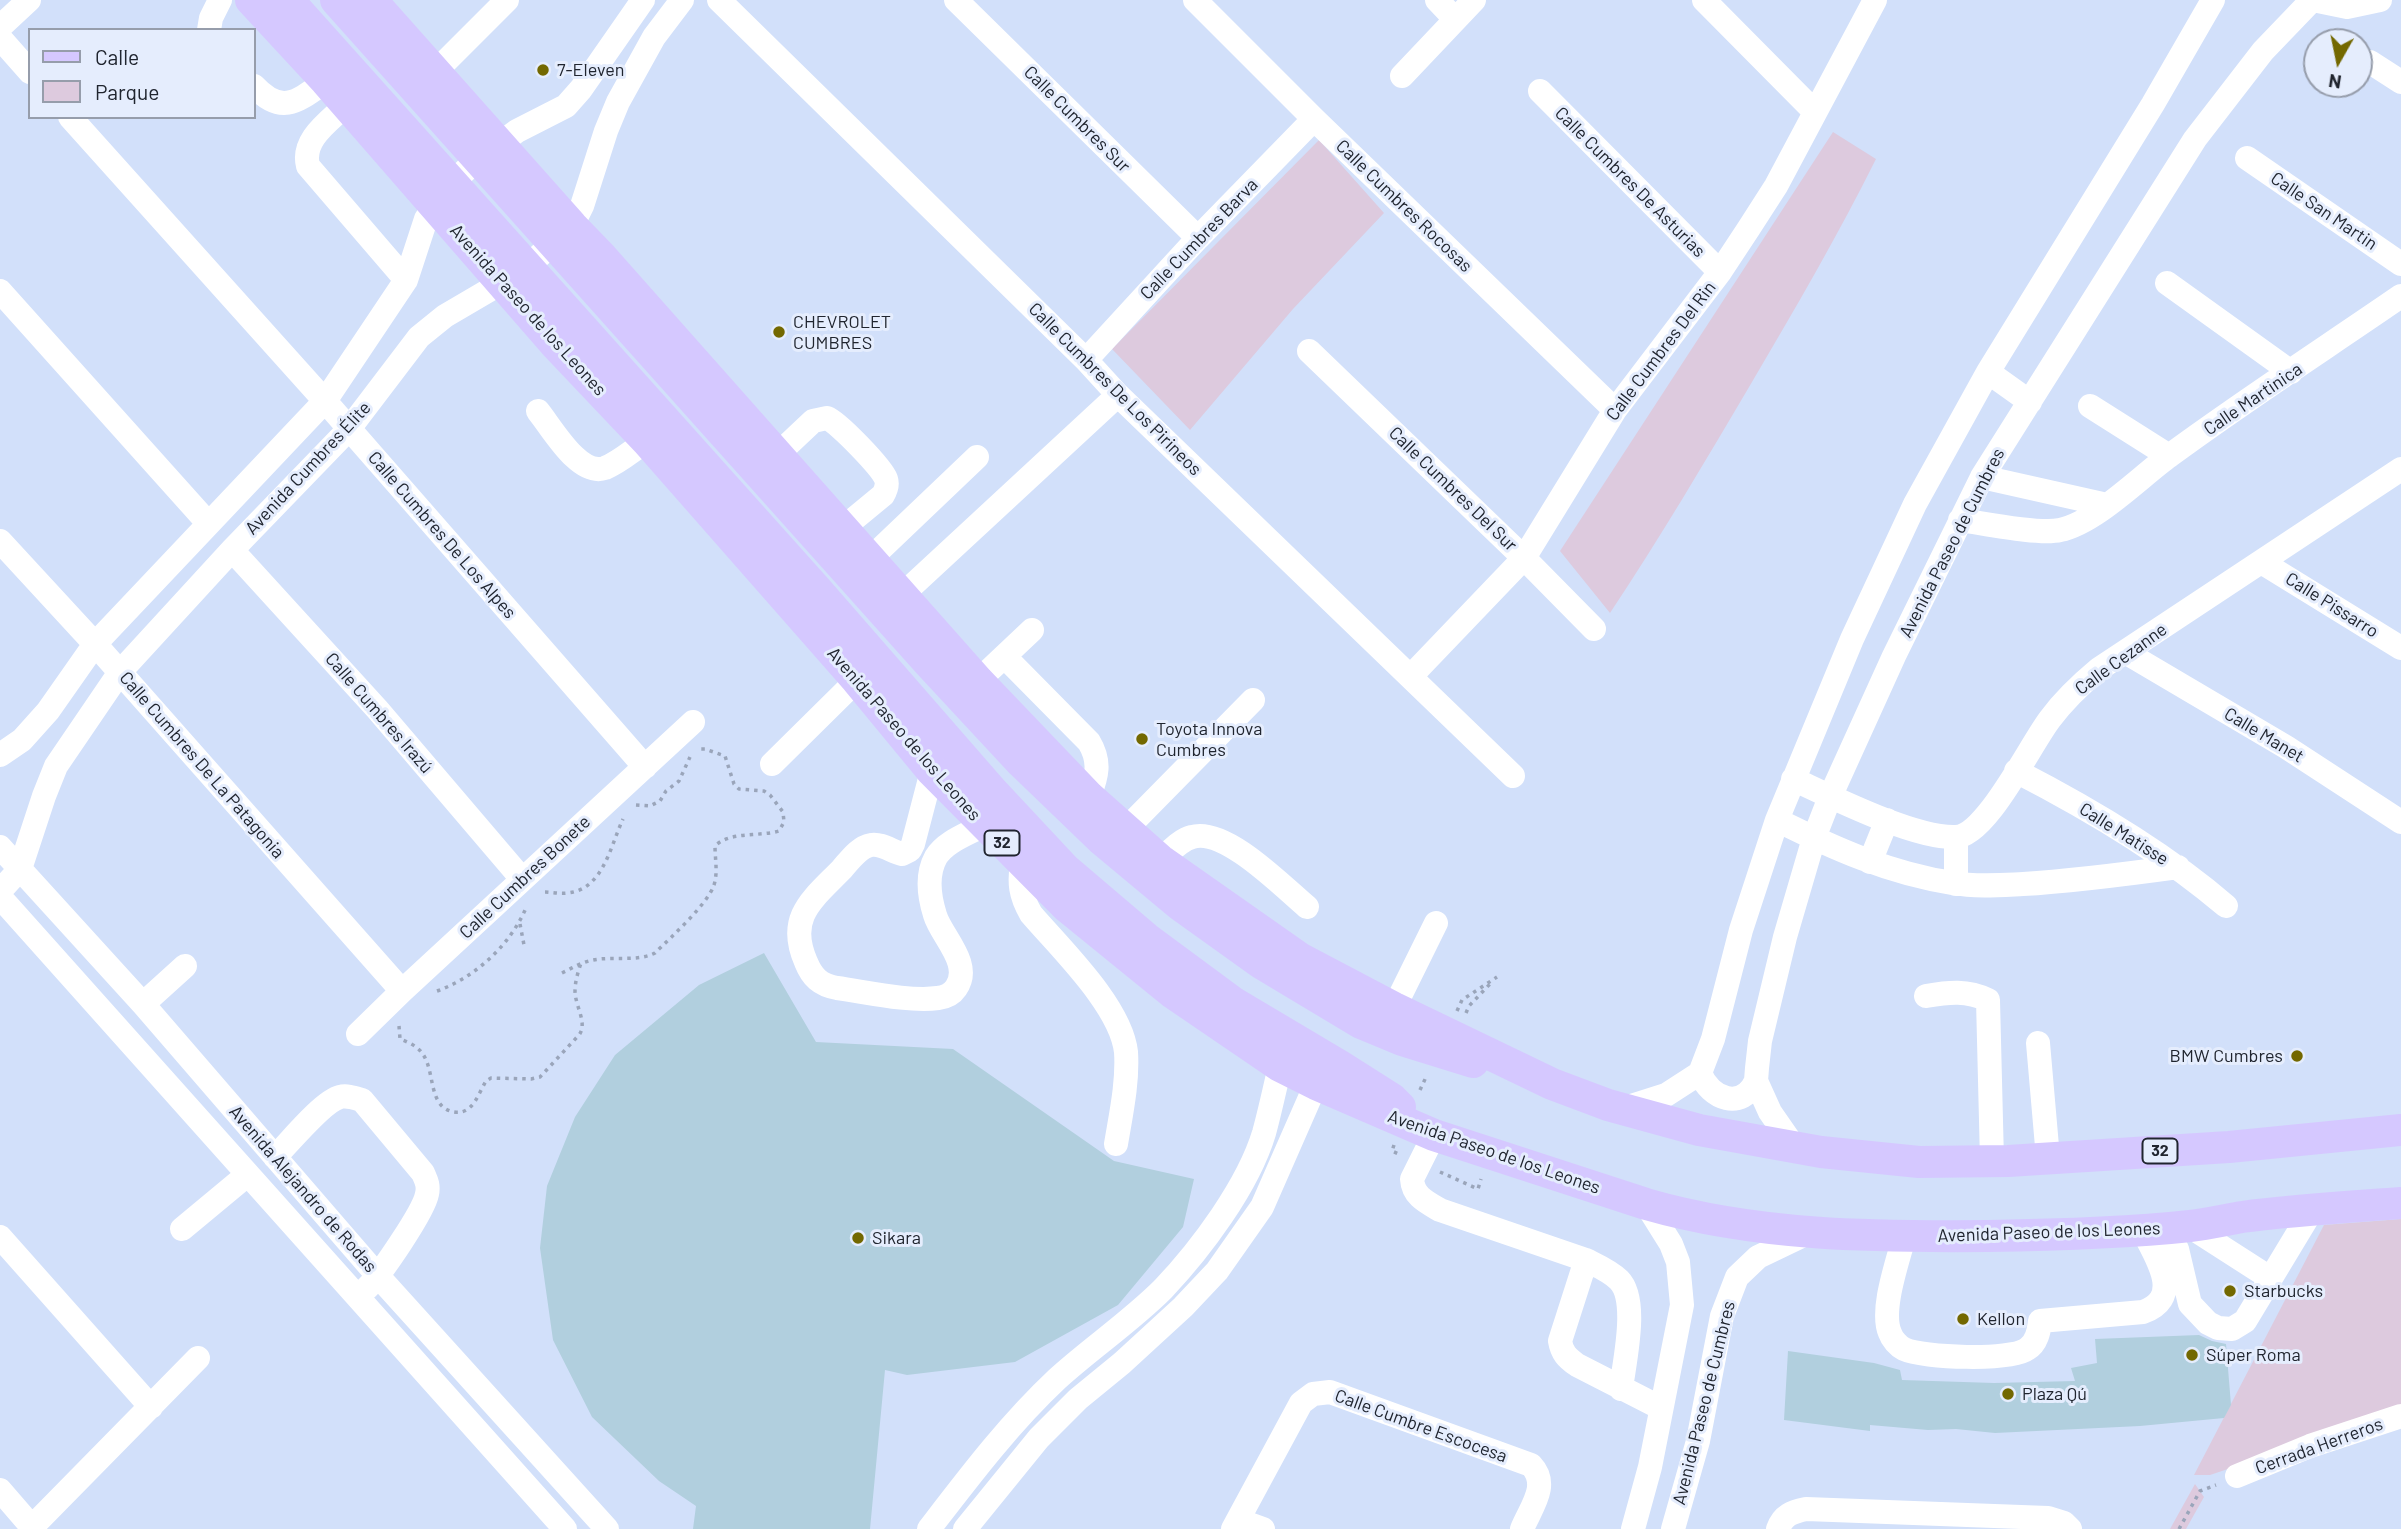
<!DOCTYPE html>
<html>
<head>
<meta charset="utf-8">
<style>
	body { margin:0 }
	#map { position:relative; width:2401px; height:1529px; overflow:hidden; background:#d2e0fa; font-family:Barlow,sans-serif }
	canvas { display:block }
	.legend { position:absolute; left:28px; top:28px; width:228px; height:91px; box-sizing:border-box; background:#e5edfd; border:2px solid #969dab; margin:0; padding:9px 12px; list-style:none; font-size:21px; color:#20252f }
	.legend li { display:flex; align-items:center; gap:14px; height:35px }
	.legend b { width:35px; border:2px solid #969dab }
	.north { position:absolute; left:2303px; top:28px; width:70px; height:70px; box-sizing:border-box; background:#e5edfd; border:2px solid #969dab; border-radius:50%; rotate:189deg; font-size:19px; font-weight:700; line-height:28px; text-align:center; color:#20252f }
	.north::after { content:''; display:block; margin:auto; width:24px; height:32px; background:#736800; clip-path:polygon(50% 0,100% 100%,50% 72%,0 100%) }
</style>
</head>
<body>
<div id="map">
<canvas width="2401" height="1529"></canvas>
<ul class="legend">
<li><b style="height:9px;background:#d5c8ff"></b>Calle</li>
<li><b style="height:19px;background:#ddcade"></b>Parque</li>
</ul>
<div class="north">N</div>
</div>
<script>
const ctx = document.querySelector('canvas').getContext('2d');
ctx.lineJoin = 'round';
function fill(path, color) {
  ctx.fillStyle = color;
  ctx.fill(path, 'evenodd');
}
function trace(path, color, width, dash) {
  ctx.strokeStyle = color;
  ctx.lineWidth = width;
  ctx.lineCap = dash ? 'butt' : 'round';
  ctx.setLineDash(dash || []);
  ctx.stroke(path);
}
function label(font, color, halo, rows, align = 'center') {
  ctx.font = font + ' Barlow,sans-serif';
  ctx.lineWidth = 6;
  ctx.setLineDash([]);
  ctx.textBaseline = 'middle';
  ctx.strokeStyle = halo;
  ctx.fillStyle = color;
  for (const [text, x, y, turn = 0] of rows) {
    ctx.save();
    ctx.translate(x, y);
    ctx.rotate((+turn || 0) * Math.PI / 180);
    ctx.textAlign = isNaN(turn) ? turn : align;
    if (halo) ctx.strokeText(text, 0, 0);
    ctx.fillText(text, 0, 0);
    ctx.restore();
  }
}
const green = new Path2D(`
	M1833 132 1876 159C1838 235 1795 309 1752 382 1706 460 1660 538 1610 613L1560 551Z
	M1319 140 1384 213 1293 309 1190 430 1112 349Z
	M2401 1219V1411L2210 1475H2194L2324 1225Z
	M2195 1484 2204 1497 2186 1529H2170Z`);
const building = new Path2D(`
	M764 953 816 1042 953 1049 1114 1161 1194 1179 1183 1227 1118 1305 1015 1362 907 1375 885 1370 870 1529H693L696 1506 659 1481 592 1417 553 1340 540 1248 547 1186 575 1117 615 1055 699 985Z
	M2199 1335 2212 1341 2226 1344 2231 1405 2224 1418 2140 1426 1995 1433 1956 1429 1928 1430 1870 1425V1431L1784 1420 1788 1351 1874 1363 1900 1370 1902 1380 1994 1383 2075 1381 2071 1368 2097 1363 2095 1339Z`);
const path = new Path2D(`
	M636 805 650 806 660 801 666 791 679 781 690 757
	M545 892C552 892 559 894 567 893 603 890 610 847 623 819
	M520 924 524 945
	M562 973C572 968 582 962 593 960 614 956 637 962 655 953 671 937 707 905 714 885 718 872 715 860 715 846 730 831 759 837 779 831L784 822 783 812 770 795 764 791 739 789 734 784 725 756 705 749H697
	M437 991C476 977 510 945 526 908
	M1457 1011 1462 1000 1497 977
	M1466 1013 1469 1006 1490 984
	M399 1026 400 1039C408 1042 417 1046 422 1053 436 1071 427 1107 454 1112 473 1115 478 1094 486 1081L491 1078 531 1079 540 1077 579 1035C588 1023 575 1006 575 991 575 982 578 972 581 963
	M1420 1090 1427 1075
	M1394 1145 1392 1151 1401 1155
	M1440 1172 1478 1189 1481 1179
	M2179 1529 2200 1491 2216 1485`);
const minor = new Path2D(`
	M719 0 1086 360 1118 395 1513 776
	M956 0 1198 238
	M1195 0 1314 119 1615 410
	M1437 0 1455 19
	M1704 0 1815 112
	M2313 0 2347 7 2380 0
	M0 27 29 0
	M209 30 211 18 220 0
	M0 38 30 72
	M2370 62 2401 82
	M436 71 507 0
	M1402 76 1474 0
	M254 86C282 116 298 101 326 81
	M1540 91 1720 272
	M347 104C330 121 301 139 308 166L406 280
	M70 117 325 401 645 767
	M2247 158 2401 264
	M2167 283 2291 372
	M0 291 208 523
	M1309 351 1524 558 1594 629
	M1086 360 1198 238 1314 119
	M1988 372 2030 402
	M2090 406 2169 456
	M538 411C552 428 579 477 605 468 620 462 634 449 647 441
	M778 454 813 421 827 418C838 422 882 468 886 479 888 485 886 490 883 495L843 528
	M1982 477 2107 505
	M1960 520C1983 523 2039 535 2060 530 2095 523 2140 477 2169 456 2245 400 2324 349 2401 296
	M0 541 95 644 402 991
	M232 550 377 709 522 879
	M870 559 977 457
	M2263 563 2401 648
	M902 595 1118 395
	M2125 652 2286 747 2401 822
	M1005 657 1089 742C1101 762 1097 776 1089 797
	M1411 676 1524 558 1615 410 1720 272 1749 228 1776 186 1875 0
	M978 681 1032 630
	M0 755 22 740 48 711 95 644 325 401 406 280 426 219 444 191 472 164 517 131 566 106 581 89 643 0
	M772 764 857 680
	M932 771 913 844 910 850 902 854C893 852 881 843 871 845 859 847 850 860 842 869 813 899 786 917 806 962 812 977 820 985 837 988 866 992 910 1002 938 998 946 997 952 994 956 988 973 964 941 936 935 915 929 896 926 875 936 857 946 841 968 834 984 825
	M2016 771C2090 809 2163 852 2226 906
	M1793 779C1832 797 1913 838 1955 837 1986 837 2030 745 2050 719 2064 700 2081 684 2099 669L2401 469
	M1777 820C1833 848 1891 874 1953 883 1976 887 2001 885 2023 884 2075 881 2127 874 2178 867
	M1126 829 1253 700
	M0 847 143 1004 378 1276 607 1529
	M1160 860C1170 852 1180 840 1192 837 1225 827 1282 886 1307 907
	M1022 862C1019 883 1020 895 1031 914 1060 948 1121 1006 1126 1052 1128 1082 1121 1114 1116 1144
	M1870 862 1887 820
	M1956 884V838
	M0 891 20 869 44 796 56 766 120 672 232 550 349 429 419 337 445 316 503 282 539 256 572 226 582 206 606 131 618 102 654 37 682 0
	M0 897 565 1529
	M1926 996C1949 992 1967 990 1988 1000L1992 1161
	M143 1004 185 966
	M1394 1008 1436 923
	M358 1034 402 991 693 722
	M2038 1043 2048 1158
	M1700 1073C1710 1099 1742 1111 1756 1081
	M1622 1109 1666 1095 1700 1073 1713 1039 1741 930 1777 820 1852 639 1915 504 1988 372 2153 104 2213 0
	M1434 1135 1412 1179C1413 1196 1426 1202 1440 1210L1586 1260C1598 1266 1610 1271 1619 1280 1639 1300 1624 1363 1621 1389
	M1795 1148 1770 1112 1756 1081 1757 1068 1760 1041 1785 937 1814 838 1830 797 1894 656 1982 477 2195 139 2263 51 2312 0
	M275 1157C289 1143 323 1101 340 1097 347 1095 355 1098 362 1100L423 1173C426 1180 429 1185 427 1194 424 1211 381 1274 367 1288
	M2189 1226 2270 1278
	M2157 1228 2177 1249 2190 1304 2208 1323 2218 1328 2232 1329 2245 1321 2312 1210
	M182 1229 247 1175
	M0 1237 151 1407
	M1904 1237C1898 1261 1880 1310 1890 1333 1892 1339 1898 1346 1904 1349 1923 1358 2011 1361 2027 1349 2037 1343 2039 1331 2040 1321L2143 1312C2185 1297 2155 1256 2142 1229
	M1586 1260 1560 1341C1562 1353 1567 1358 1577 1365L1661 1408
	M2237 1476 2310 1446 2401 1416
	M0 1490 32 1527
	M1238 1520 1263 1529
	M30 1529 198 1358
	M929 1529C969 1477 1009 1424 1057 1379 1091 1348 1130 1322 1163 1289 1201 1249 1248 1186 1264 1133 1270 1111 1275 1088 1280 1066
	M965 1529 1039 1438 1078 1399 1122 1363 1183 1307 1217 1271 1262 1207 1316 1084
	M1233 1529 1301 1403 1313 1394 1330 1392 1531 1465C1550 1485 1531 1507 1522 1529
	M1633 1529 1650 1467 1682 1305 1678 1262 1671 1244 1646 1204
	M1673 1529 1698 1441 1722 1316 1737 1277 1758 1257 1808 1233
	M1778 1529C1783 1515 1792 1512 1806 1509L2048 1518 2064 1523 2070 1529`);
const major = new Path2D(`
	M251 0 326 81 556 345 647 441 857 680 932 771 1066 906 1173 993 1280 1066 1316 1084 1434 1135 1646 1204C1757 1236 1873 1237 1988 1236 2055 1235 2124 1233 2190 1226 2207 1224 2225 1220 2242 1217 2295 1210 2348 1207 2401 1203
	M288 0 815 588 993 792 1065 869 1146 938 1234 1003 1340 1066 1392 1099 1400 1107
	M336 0 929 663 1021 762 1102 840 1180 905 1261 963 1361 1023 1402 1040 1473 1062
	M371 0 572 226 601 256 978 681 1089 797 1160 860 1301 959 1394 1008 1552 1084 1608 1105 1699 1130 1821 1152 1919 1162 2008 1161 2229 1147 2401 1130`);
const markers = [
	[543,70,7,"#736800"],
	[779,332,7,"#736800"],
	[1142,739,7,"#736800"],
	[2297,1056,7,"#736800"],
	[858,1238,7,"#736800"],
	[2230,1291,7,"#736800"],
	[1963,1319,7,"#736800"],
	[2192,1355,7,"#736800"],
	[2008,1394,7,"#736800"]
];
const shields = [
	[1002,843,35],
	[2160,1151,35]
];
const shieldNames = [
	["32",1002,843],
	["32",2160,1151]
];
const poiNames = [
	["7-Eleven",557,70],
	["CHEVROLET",793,322],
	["CUMBRES",793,343],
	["Toyota Innova",1156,729],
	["Cumbres",1156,750],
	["BMW Cumbres",2283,1056,"right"],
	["Sikara",872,1238],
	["Starbucks",2244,1291],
	["Kellon",1977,1319],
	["Súper Roma",2206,1355],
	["Plaza Qú",2022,1394]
];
const streetNames = [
	["Calle Cumbres Sur",1077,119,45],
	["Calle Cumbres De Asturias",1630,182,45],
	["Calle Cumbres Rocosas",1404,206,44],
	["Calle San Martin",2324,211,34],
	["Calle Cumbres Barva",1199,239,-46],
	["Avenida Paseo de los Leones",528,310,48],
	["Calle Cumbres Del Rin",1661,351,-53],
	["Calle Cumbres De Los Pirineos",1115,389,45],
	["Calle Martinica",2253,399,-34],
	["Avenida Cumbres Élite",308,468,-47],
	["Calle Cumbres Del Sur",1453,489,44],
	["Calle Cumbres De Los Alpes",442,535,49],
	["Avenida Paseo de Cumbres",1952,543,-63],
	["Calle Pissarro",2332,605,32],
	["Calle Cezanne",2121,659,-36],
	["Calle Cumbres Irazú",379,713,49],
	["Avenida Paseo de los Leones",904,734,49],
	["Calle Manet",2264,735,31],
	["Calle Cumbres De La Patagonia",202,765,49],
	["Calle Matisse",2124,834,32],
	["Calle Cumbres Bonete",525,877,-43],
	["Avenida Paseo de los Leones",1494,1152,19],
	["Avenida Alejandro de Rodas",303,1189,49],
	["Avenida Paseo de los Leones",2049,1232,-2],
	["Avenida Paseo de Cumbres",1704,1403,-76],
	["Calle Cumbre Escocesa",1421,1426,20],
	["Cerrada Herreros",2319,1446,-20]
];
fill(green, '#ddcade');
fill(building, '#b1cfde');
trace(path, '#9aa5ba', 3.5, [3.5, 5]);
trace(minor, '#fff', 24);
trace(major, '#d5c8ff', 32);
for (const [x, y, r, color] of markers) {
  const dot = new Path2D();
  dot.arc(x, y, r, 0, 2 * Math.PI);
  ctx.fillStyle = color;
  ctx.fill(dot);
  trace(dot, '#e5edfd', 2.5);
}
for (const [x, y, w] of shields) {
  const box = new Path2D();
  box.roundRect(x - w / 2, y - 12.5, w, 25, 5);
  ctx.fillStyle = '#e5edfd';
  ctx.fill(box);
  trace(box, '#20252f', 2);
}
label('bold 16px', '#20252f', null, shieldNames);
label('18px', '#20252f', '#e5edfd', poiNames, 'left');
label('18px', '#20252f', '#e5edfd', streetNames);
</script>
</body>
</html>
